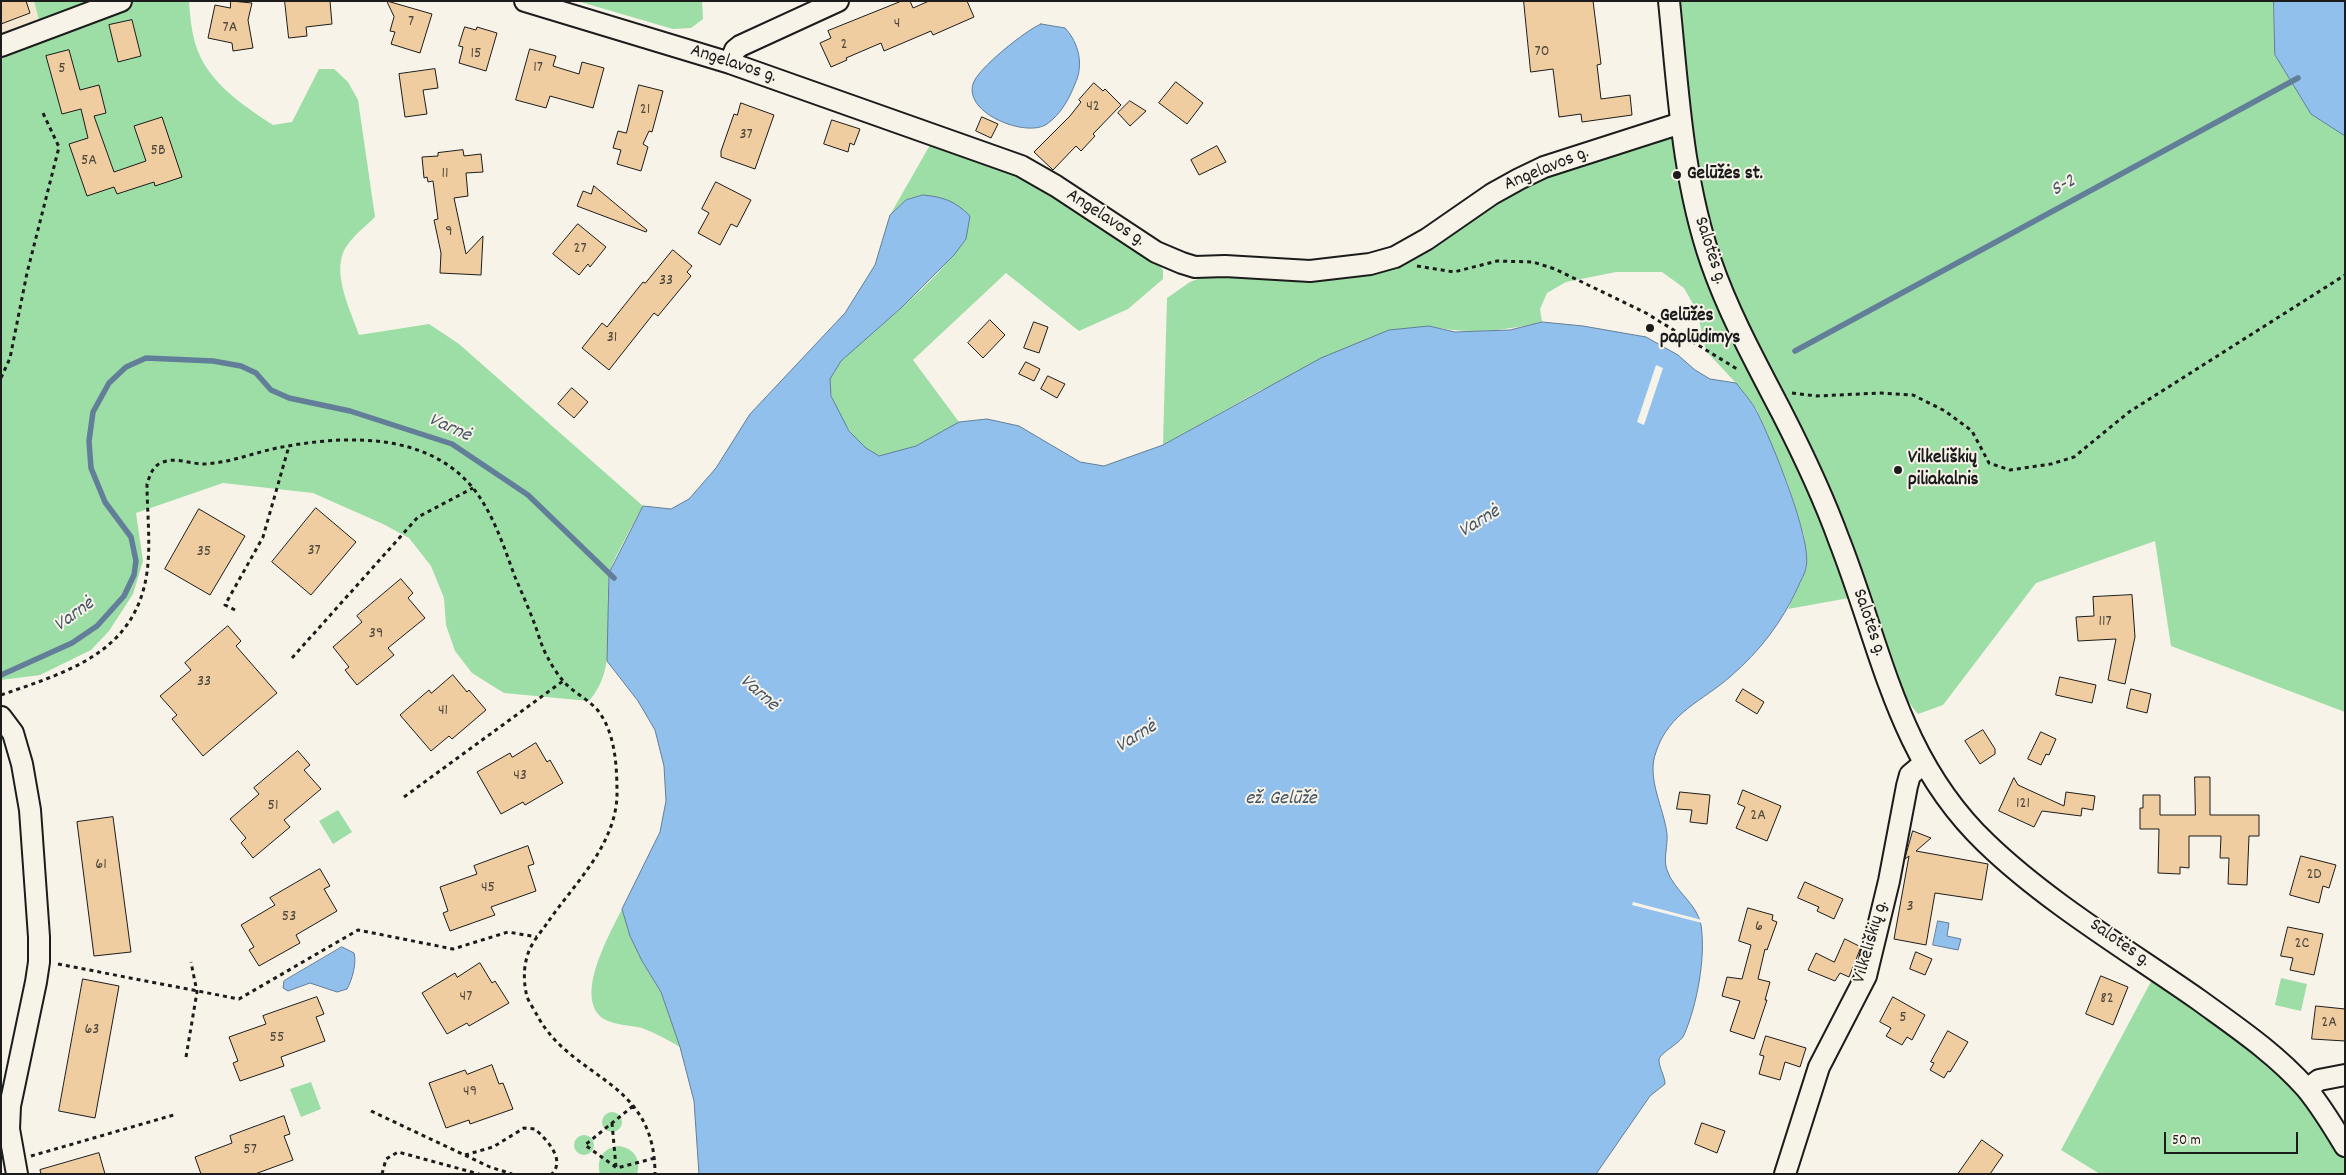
<!DOCTYPE html>
<html>
<head>
<meta charset="utf-8">
<style>
	body { margin:0 }
	#map { position:relative; width:2346px; height:1175px; overflow:hidden; background:#f7f3e8; font-family:Dekko,sans-serif }
	canvas { display:block }
	.frame { position:absolute; inset:0; border:2px solid #1c1c1c; pointer-events:none }
	.scale { position:absolute; left:2164px; top:1132px; width:134px; height:22px; box-sizing:border-box; border:2px solid #1c1c1c; border-top:0; padding-left:6px; font-size:15px; line-height:18px; white-space:nowrap; color:#1c1c1c; -webkit-text-stroke:4px #f7f3e8; paint-order:stroke }
</style>
</head>
<body>
<div id="map">
<canvas width="2346" height="1175"></canvas>
<div class="frame"></div>
<div class="scale">50 m</div>
</div>
<script>
const ctx = document.querySelector('canvas').getContext('2d');
ctx.lineJoin = 'round';
function fill(path, color) {
  ctx.fillStyle = color;
  ctx.fill(path, 'evenodd');
}
function trace(path, color, width, dash) {
  ctx.strokeStyle = color;
  ctx.lineWidth = width;
  ctx.lineCap = dash ? 'butt' : 'round';
  ctx.setLineDash(dash || []);
  ctx.stroke(path);
}
function label(font, color, halo, rows, align = 'center') {
  ctx.font = font + ' Dekko,sans-serif';
  ctx.lineWidth = 4;
  ctx.setLineDash([]);
  ctx.textBaseline = 'middle';
  ctx.strokeStyle = halo;
  ctx.fillStyle = color;
  for (const [text, x, y, turn = 0] of rows) {
    ctx.save();
    ctx.translate(x, y);
    ctx.rotate((+turn || 0) * Math.PI / 180);
    ctx.textAlign = isNaN(turn) ? turn : align;
    if (halo) ctx.strokeText(text, 0, 0);
    ctx.fillText(text, 0, 0);
    ctx.restore();
  }
}
const built = new Path2D(`
	M1 1H34L39 20 1 33Z`);
const green = new Path2D(`
	M34 1H189C190 15 191 29 195 43 206 81 242 105 273 125L292 122 319 69H334L348 82 358 100 375 217C364 228 346 241 342 256 335 280 351 312 359 335L429 324 459 344 643 506C636 520 611 562 609 575 604 616 619 668 589 701L504 693 472 673 455 651 446 625 444 598 431 566 409 538 383 524 313 493 223 483 136 513 143 561 133 594 109 631 91 650 40 675 1 680V33L39 20Z
	M577 1H702L703 19 691 28 673 29Z
	M1678 1H2274L2275 55 2311 114 2345 136V712L2171 646 2155 541 2036 583 1943 705 1918 714C1892 684 1883 632 1871 594L1788 609 1807 567 1804 535 1788 484 1757 410 1736 383 1706 351 1697 311 1684 288 1662 272H1616L1566 282 1547 293 1540 309 1542 322C1504 331 1468 335 1429 326L1261 390 1163 445 1167 298 1190 282 1214 273 1375 274 1497 202 1560 171 1692 124Z
	M930 145 1022 177 1156 262 1163 270V279L1128 309 1079 331 1006 273 913 360 959 422 916 446 879 456C875 454 870 452 866 449 851 437 826 398 830 379 834 360 885 323 900 309 924 288 947 265 966 239L923 195 906 200 890 215Z
	M338 810 352 832 333 844 319 821Z
	M622 909 630 936 642 961 661 992 680 1047C668 1040 655 1033 642 1028 630 1025 614 1025 604 1019 572 998 611 932 622 909Z
	M2154 976 2246 1043 2297 1089 2342 1155 2345 1161V1174H2100L2061 1150Z
	M2281 978 2307 984 2301 1011 2275 1005Z
	M311 1082 321 1109 301 1117 290 1089Z
	M602 1122a10 10 0 1 1 20 0a10 10 0 1 1-20 0Z
	M574 1145a10 10 0 1 1 20 0a10 10 0 1 1-20 0Z
	M619 1146C633 1148 642 1159 637 1174H600C596 1159 603 1148 619 1146Z`);
const water = new Path2D(`
	M2274 1H2345V136L2311 114 2275 55Z
	M1041 24 1065 28C1079 43 1084 65 1075 84 1069 99 1061 114 1047 124 1027 138 964 114 973 84 977 69 1026 30 1041 24Z
	M923 195C944 197 955 201 970 216L966 239 954 255 901 308 841 361 830 379 831 396 849 431 866 448 879 456 916 446 959 422 987 419 1019 426 1080 462 1104 466 1163 445 1321 358 1389 330 1429 326 1455 332 1510 330 1542 322 1583 326 1646 337 1678 355 1695 370 1710 379 1736 383C1743 392 1752 402 1757 412 1771 440 1813 540 1806 568 1805 574 1800 581 1798 587 1782 622 1760 651 1731 676 1703 701 1669 712 1656 752 1646 778 1664 808 1667 834 1668 845 1663 860 1667 870 1674 891 1697 903 1701 925 1706 958 1697 1005 1684 1035 1680 1044 1659 1053 1659 1060 1659 1068 1665 1076 1665 1084L1650 1096 1596 1174H699L694 1101 680 1047 661 992 642 961 630 936 622 909 660 832 666 801 664 766 655 730 638 701 607 661 609 573 643 506 671 509 689 499 716 468 750 414 845 313 875 265 890 215 906 200Z
	M1938 921 1949 923 1947 936 1961 939 1958 950 1933 945Z
	M342 947 354 953C357 963 352 980 347 989L337 992 310 983 288 991 283 988 284 981Z`);
const pier = new Path2D(`
	M1656 365 1663 368 1644 425 1637 422Z
	M1633 902 1702 920V923L1632 905Z`);
const stream = new Path2D(`
	M1795 351 2298 78
	M1 675 72 643 97 626 124 596 134 575 136 561 131 537 105 502 91 468 89 441 93 412 109 383 126 367 146 358 213 361 241 366 256 373 271 390 289 398 350 411 452 444 528 495 614 578`);
const building = new Path2D(`
	M1 1H26L30 13 1 24Z
	M231 1 252 3 248 20 253 48 233 51 232 43 208 38 215 5 230 8Z
	M285 1H330L332 24 306 27 307 36 289 38Z
	M387 1 432 14 420 53 391 44 395 32 390 31 394 17Z
	M902 1H910L913 8 929 1H967L974 17 933 35 931 31 884 51 881 43 846 58 847 60 831 67 820 43 831 38 828 31Z
	M1524 1H1593L1601 64 1597 65 1601 99 1630 95 1632 115 1582 122 1581 114 1559 117 1553 69 1531 72Z
	M132 20 141 56 118 62 109 25Z
	M465 27 476 30 477 27 497 33 486 71 459 63 463 47 459 46Z
	M530 49 556 56 553 66 579 74 582 62 604 68 593 108 550 96 546 108 516 100Z
	M69 50 80 90 99 85 106 113 94 116 114 172 146 161 134 126 162 117 182 177 155 186 154 182 117 194 114 187 87 196 69 144 88 138 81 109 62 114 46 56Z
	M435 69 438 88 423 90 427 114 405 117 399 74Z
	M1176 82 1203 103 1187 124 1159 103Z
	M1094 83 1103 91 1105 89 1121 105 1093 134 1095 136 1081 151 1076 146 1053 170 1034 152 1070 116 1081 102 1079 100Z
	M639 85 663 91 652 132 649 131 643 144 648 147 641 171 617 164 621 150 613 148 618 131 626 133Z
	M1130 101 1146 111 1130 126 1118 113Z
	M741 103 774 115 755 169 721 157V151L734 114 737 115Z
	M982 117 998 124 991 138 976 131Z
	M832 120 860 129 854 145 850 143 848 152 824 144Z
	M1217 146 1226 162 1199 175 1191 160Z
	M463 150 464 156 481 154 483 172 466 173 468 196 454 198 466 254 483 236 481 275 440 273 441 253 434 220 438 219 433 181 428 182 427 177 424 178 422 157 438 156V153Z
	M716 182 751 200 737 227 731 224 720 245 698 233 709 213 702 209Z
	M594 186 647 230 646 232 577 206 583 191 591 194Z
	M578 224 606 247 590 267 588 264 579 275 553 254Z
	M673 250 692 266 687 272 691 276 658 316 654 313 609 370 582 348 602 323 607 327 643 282 645 283Z
	M990 320 1005 335 983 358 968 343Z
	M1034 322 1048 327 1039 353 1024 348Z
	M1026 362 1040 369 1034 381 1019 374Z
	M1048 376 1065 384 1057 398 1041 389Z
	M572 388 588 402 574 418 558 404Z
	M316 508 356 542 311 595 272 562Z
	M199 509 245 536 210 595 165 569Z
	M401 579 413 593 408 598 425 618 388 648 394 655 357 685 345 670 349 667 333 647 362 622 357 616Z
	M2132 595 2135 637 2125 684 2108 680 2116 639 2078 641 2076 617 2094 616 2093 597Z
	M228 626 241 641 236 646 277 693 203 756 172 719 177 715 160 696 191 670 185 663Z
	M453 675 467 692 469 690 486 710 452 739 449 736 431 751 400 715 429 690 431 693Z
	M2060 677 2096 685 2092 703 2056 695Z
	M1743 689 1764 702 1757 714 1736 701Z
	M2131 689 2151 694 2147 713 2127 708Z
	M1983 730 1995 749V754L1980 764 1965 741Z
	M2041 732 2056 739 2049 755 2046 754 2041 765 2028 759Z
	M536 743 547 762 550 760 563 783 525 805 523 802 501 814 477 772 510 753 512 757Z
	M298 751 310 765 304 770 321 789 284 820 290 827 253 858 241 843 246 838 230 819 259 794 254 788Z
	M2195 777H2210V815H2259V836H2249L2247 885 2228 884 2229 858H2220L2221 836H2189V868L2180 867V874L2158 873 2159 829H2140V808H2143V795H2160V815H2195Z
	M2014 778 2018 785 2064 806 2066 792 2095 796 2093 810 2082 808 2081 816 2042 811 2034 827 1999 811Z
	M1743 790 1781 806 1767 841 1736 828 1745 807 1738 804Z
	M1680 792 1710 795 1707 824 1690 822 1692 810 1677 809Z
	M113 817 131 952 94 956 77 822Z
	M1913 831 1931 838 1916 851 1988 864 1982 900 1935 893 1926 945 1894 939 1909 856 1905 859Z
	M528 846 534 864 528 866 536 891 491 907 495 915 450 931 443 913 448 911 440 887 477 874 474 866Z
	M2301 856 2336 865 2329 888 2323 886 2319 903 2290 895Z
	M320 869 330 886 324 889 337 911 296 935 300 943 259 966 249 950 254 947 241 925 275 905 270 898Z
	M1805 882 1843 899 1834 919 1817 911 1819 907 1798 898Z
	M1748 908 1773 915 1772 920 1777 922 1767 950 1765 949 1758 979 1770 982 1765 1000H1767L1754 1039 1730 1031 1740 1001 1722 996 1727 977 1742 979 1751 945 1739 941Z
	M2288 927 2323 934 2314 975 2290 970 2293 958 2281 956Z
	M1845 939 1861 947 1849 977 1840 973 1835 981 1808 970 1816 953 1834 962Z
	M1916 952 1932 959 1925 975 1910 969Z
	M480 963 492 983 495 981 509 1003 469 1026 467 1023 447 1034 422 993 455 973 457 977Z
	M2101 976 2128 987 2113 1025 2086 1014Z
	M83 979 119 986 95 1118 59 1111Z
	M317 997 324 1014 316 1017 325 1041 281 1057 284 1066 240 1081 233 1063 238 1061 229 1037 266 1024 263 1016Z
	M1893 997 1925 1015 1912 1040 1907 1037 1902 1045 1886 1036 1891 1028 1880 1022Z
	M2316 1006 2345 1009V1041L2312 1039Z
	M1948 1031 1968 1042 1950 1072 1948 1071 1944 1078 1930 1070 1934 1063 1931 1062Z
	M1766 1036 1806 1048 1800 1067 1785 1062 1780 1080 1759 1074 1764 1056 1760 1055Z
	M492 1065 499 1084 503 1083 513 1109 470 1124 469 1120 446 1128 429 1083 465 1070 467 1074Z
	M284 1116 290 1134 284 1136 293 1160 255 1174H201L195 1157 232 1143 230 1136Z
	M1702 1123 1725 1131 1717 1153 1695 1144Z
	M1982 1140 2003 1155 1990 1174H1958Z
	M99 1153 105 1174H41L40 1170Z`);
const path = new Path2D(`
	M1417 266 1454 272 1497 261 1533 262 1555 269 1646 313 1737 369
	M1 378 10 358 27 273 59 147 42 111
	M1792 393 1817 396 1881 393 1913 395 1945 411 1972 431 1989 463 2010 470 2051 464 2074 457 2129 412 2345 275
	M235 610 225 605 263 537 289 446
	M292 658 418 517 473 488
	M1 695C67 672 136 653 147 572 151 544 147 512 147 484 150 475 153 465 163 462 177 457 190 464 204 464 229 463 253 453 277 448 343 435 426 431 473 488 493 513 504 547 515 577 522 593 529 609 535 625 539 636 542 648 548 658 552 666 558 675 564 682 574 693 590 700 599 712 616 735 617 769 617 796 615 846 574 884 548 922 541 932 530 944 527 957 523 970 524 984 527 997 530 1004 535 1011 538 1017 574 1081 655 1079 655 1174
	M404 797 563 681
	M58 964 239 999 358 930 453 949 508 932 537 937
	M186 1057 197 992 191 962
	M633 1106 585 1145 617 1168 655 1158
	M371 1111 490 1167 512 1174
	M612 1123 616 1167
	M465 1155 493 1147 524 1128 535 1129C546 1139 566 1159 552 1174
	M31 1156 177 1114
	M382 1174 386 1159 398 1152 479 1174`);
const street = new Path2D(`
	M525 1 730 63 1021 166 1056 186 1156 252 1182 263 1195 267 1225 266 1310 271 1370 264 1395 257 1427 239 1492 194 1519 179 1544 167 1681 123
	M1669 1C1678 88 1682 178 1711 262 1729 314 1756 363 1782 413 1803 454 1823 496 1839 540 1882 649 1897 758 1986 843 2047 902 2129 951 2199 1000 2236 1027 2275 1053 2306 1088 2321 1106 2333 1126 2345 1146
	M1 46 121 1
	M730 63 735 50 740 46 838 1
	M1 717 13 733 22 764 30 810 39 937V962L36 982 10 1106 9 1129 17 1174
	M2307 1089 2319 1080 2345 1075
	M1785 1174 1819 1067 1866 976 1889 881 1907 786 1910 775 1923 764`);
const markers = [
	[1677,175,5,"#1c1c1c"],
	[1650,328,5,"#1c1c1c"],
	[1898,470,5,"#1c1c1c"]
];
const numberNames = [
	["7",411,23],
	["4",897,25],
	["7A",230,29],
	["2",844,46],
	["70",1542,53],
	["15",476,55],
	["17",538,69],
	["5",62,70],
	["42",1093,108],
	["21",645,111],
	["37",746,136],
	["5B",158,152],
	["5A",89,162],
	["11",445,175],
	["9",449,233],
	["27",580,250],
	["33",666,282],
	["31",612,339],
	["37",314,552],
	["35",204,553],
	["117",2105,623],
	["39",376,635],
	["33",204,683],
	["41",443,712],
	["43",520,777],
	["121",2023,805],
	["51",273,807],
	["2A",1758,817],
	["61",101,866],
	["2D",2314,876],
	["45",488,889],
	["3",1910,908],
	["53",289,918],
	["6",1759,928],
	["2C",2302,945],
	["47",466,998],
	["82",2107,1000],
	["5",1903,1019],
	["2A",2329,1024],
	["63",92,1031],
	["55",277,1039],
	["49",470,1093],
	["57",250,1151]
];
const streetNames = [
	["Angelavos g.",733,65,18],
	["Angelavos g.",1547,170,-22],
	["Angelavos g.",1105,219,33],
	["Salotės g.",1709,251,72],
	["Salotės g.",1868,623,71],
	["Vilkeliškių g.",1872,942,-74],
	["Salotės g.",2119,944,35]
];
const poiNames = [
	["Gelūžės st.",1687,175],
	["Gelūžės",1660,317],
	["paplūdimys",1660,339],
	["Vilkeliškių",1908,459],
	["piliakalnis",1908,481]
];
const waterNames = [
	["S-2",2064,187,-28],
	["Varnė",449,429,24],
	["Varnė",1480,523,-32],
	["Varnė",75,616,-36],
	["Varnė",758,694,41],
	["Varnė",1137,738,-32],
	["ež. Gelūžė",1281,800]
];
fill(built, '#f5e8d2');
fill(green, '#9ddda6');
fill(water, '#91c0ec');
trace(water, '#627e99', 1);
fill(pier, '#f7f3e8');
trace(stream, '#627e99', 5.5);
fill(building, '#efcda0');
trace(building, '#1c1c1c', 1);
trace(street, '#1c1c1c', 24);
trace(path, '#1c1c1c', 3, [4, 4]);
trace(street, '#f7f3e8', 20);
for (const [x, y, r, color] of markers) {
  const dot = new Path2D();
  dot.arc(x, y, r, 0, 2 * Math.PI);
  ctx.fillStyle = color;
  ctx.fill(dot);
  trace(dot, '#f7f3e8', 2);
}
label('16px', '#51483d', null, numberNames);
label('19px', '#1c1c1c', '#f7f3e8', streetNames);
label('bold 19px', '#1c1c1c', '#f7f3e8', poiNames, 'left');
label('italic 20px', '#455565', '#f7f3e8', waterNames);
</script>
</body>
</html>
